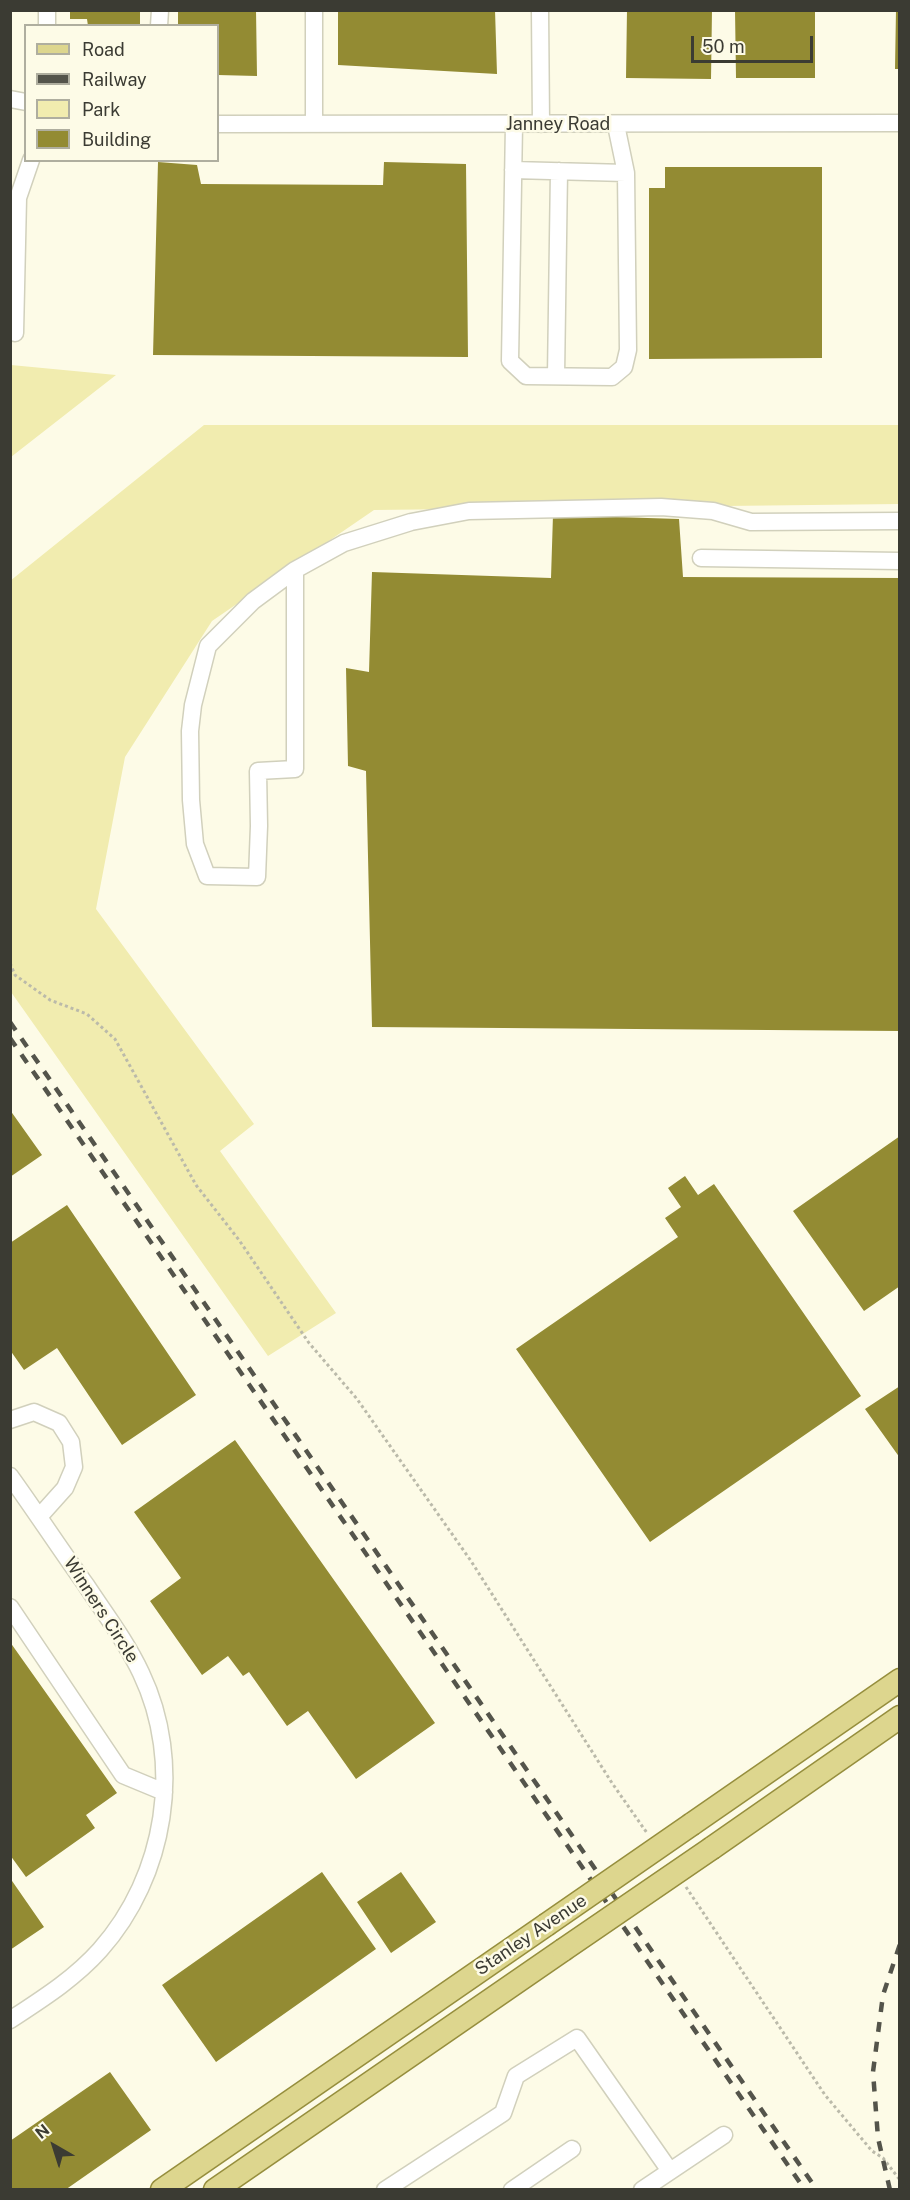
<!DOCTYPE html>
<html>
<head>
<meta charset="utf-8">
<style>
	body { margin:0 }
	#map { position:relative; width:910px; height:2200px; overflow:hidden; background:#fdfbe7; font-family:"Public Sans",sans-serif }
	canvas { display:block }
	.frame { position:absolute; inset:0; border:12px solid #3b3b33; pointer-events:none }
	.legend { position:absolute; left:24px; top:24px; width:195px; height:138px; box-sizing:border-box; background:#fdfbe7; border:2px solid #afae9f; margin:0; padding:8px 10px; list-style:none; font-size:18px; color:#3b3b33 }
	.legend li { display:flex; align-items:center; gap:12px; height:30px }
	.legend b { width:30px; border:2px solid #afae9f }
	.north { position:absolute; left:24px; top:2116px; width:60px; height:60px; -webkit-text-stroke:4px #fdfbe7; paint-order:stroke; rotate:321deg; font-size:16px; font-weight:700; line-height:24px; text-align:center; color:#3b3b33 }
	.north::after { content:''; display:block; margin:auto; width:21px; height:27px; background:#3b3b33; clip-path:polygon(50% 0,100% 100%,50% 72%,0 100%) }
	.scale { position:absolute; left:691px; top:36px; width:122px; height:27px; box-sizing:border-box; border:3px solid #3b3b33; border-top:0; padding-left:8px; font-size:18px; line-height:21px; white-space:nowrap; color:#3b3b33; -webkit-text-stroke:4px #fdfbe7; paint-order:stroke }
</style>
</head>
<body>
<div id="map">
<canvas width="910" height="2200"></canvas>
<div class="frame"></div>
<ul class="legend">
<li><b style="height:8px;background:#ddd68e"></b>Road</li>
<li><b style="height:8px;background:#54544b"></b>Railway</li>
<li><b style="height:16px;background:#f1ecaf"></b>Park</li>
<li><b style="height:16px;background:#938b33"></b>Building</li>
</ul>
<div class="north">N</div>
<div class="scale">50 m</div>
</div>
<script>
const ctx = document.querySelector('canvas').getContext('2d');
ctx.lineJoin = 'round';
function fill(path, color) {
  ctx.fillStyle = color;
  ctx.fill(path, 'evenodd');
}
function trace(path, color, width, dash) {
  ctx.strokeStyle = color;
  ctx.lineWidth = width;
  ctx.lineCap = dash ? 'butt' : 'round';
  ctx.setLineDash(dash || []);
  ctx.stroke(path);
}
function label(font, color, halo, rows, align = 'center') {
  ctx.font = font + ' "Public Sans",sans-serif';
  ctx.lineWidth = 5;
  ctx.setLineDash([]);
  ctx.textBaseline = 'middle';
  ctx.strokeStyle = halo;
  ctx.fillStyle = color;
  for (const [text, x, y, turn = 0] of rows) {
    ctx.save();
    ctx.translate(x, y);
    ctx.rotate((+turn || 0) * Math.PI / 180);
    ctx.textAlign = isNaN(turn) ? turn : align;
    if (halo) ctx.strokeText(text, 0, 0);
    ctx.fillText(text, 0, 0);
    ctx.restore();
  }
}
const green = new Path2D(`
	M11 365 116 375 11 457Z
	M204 425H899V504L374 510 212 621 125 757 96 909 254 1124 220 1151 336 1313 268 1356 11 992 10 581Z`);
const building = new Path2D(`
	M70 10H140V26H88L87 19H70Z
	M178 10H256L257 76 218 75V26H178Z
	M338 10H495L497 74 338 65Z
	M627 10H712L711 79 626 78Z
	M735 10H815V78H736Z
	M896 10H900V69H895Z
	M158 162 197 165 201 184 383 185 384 162 466 164 468 357 153 355Z
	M665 167H822V358L649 359V188H665Z
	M553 515 679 519 683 577 900 578V1031L372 1027 366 771 348 766 346 668 369 672 372 572 551 578Z
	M10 1110 42 1155 10 1177Z
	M900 1136V1286L864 1311 793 1211Z
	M685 1176 698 1195 714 1184 861 1396 650 1542 516 1349 678 1237 665 1218 681 1207 668 1188Z
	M67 1205 196 1395 122 1445 57 1348 24 1370 10 1350V1243Z
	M900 1386V1458L865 1409Z
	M235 1440 435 1723 356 1779 308 1711 287 1726 249 1672 243 1676 228 1656 202 1675 150 1601 181 1578 134 1512Z
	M10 1642 117 1793 86 1815 95 1828 26 1877 10 1855Z
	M322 1872 376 1949 216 2062 162 1985Z
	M401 1872 436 1922 391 1953 357 1902Z
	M10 1878 44 1927 10 1950Z
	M110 2072 151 2130 65 2190H10V2141Z`);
const path = new Path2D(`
	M10 963 15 975 50 1000 87 1014 115 1039 196 1185 239 1240 309 1343 357 1399 471 1561 612 1783 647 1833
	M686 1887 825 2095 872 2151 883 2158 900 2180`);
const minor = new Path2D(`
	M540 10 541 124
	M47 26V10
	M159 26 160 10
	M10 99 26 102
	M218 124 900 123
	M314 124V10
	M514 124 510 361 526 376 612 377 624 367 628 350 626 173 616 125
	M513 170 626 173
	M15 333 18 198 31 160
	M556 376 559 171
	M701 558 900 561
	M295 570V769L258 771 259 826 257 877 207 876 195 844 191 800 190 731 193 705 208 646 253 601 295 570 344 543 411 522 469 511 661 507 713 511 751 522 900 521
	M10 1420 34 1412 59 1423 71 1442 74 1467 65 1488 39 1517
	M10 1476C36 1512 60 1549 86 1585 105 1614 126 1641 141 1673 184 1763 166 1876 100 1950 74 1979 42 1999 10 2020
	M10 1607 123 1775 164 1792
	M385 2190 503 2113 516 2076 577 2038 670 2171
	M512 2190 572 2149
	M642 2190 724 2135`);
const major = new Path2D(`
	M692 1824 900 1680
	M712 1848 900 1717
	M162 2190 546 1925
	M215 2190 563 1950`);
const rail = new Path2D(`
	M10 1022 817 2190
	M10 1038 805 2190
	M890 2190 878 2138 873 2072 883 1995 900 1944`);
const majorBridge = new Path2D(`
	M546 1925 692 1824
	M563 1950 712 1848`);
const streetNames = [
	["Janney Road",558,124],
	["Winners Circle",101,1610,57],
	["Stanley Avenue",531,1935,-34]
];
fill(green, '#f1ecaf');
fill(building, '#938b33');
trace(minor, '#d1d0bc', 19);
trace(major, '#968e3d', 25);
trace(path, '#bbbaaa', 3, [3, 3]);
trace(minor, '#fff', 16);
trace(major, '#ddd68e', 22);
trace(rail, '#54544b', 4.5, [10, 10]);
trace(majorBridge, '#968e3d', 25, []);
trace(majorBridge, '#ddd68e', 22);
label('18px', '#3b3b33', '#fdfbe7', streetNames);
</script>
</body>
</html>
